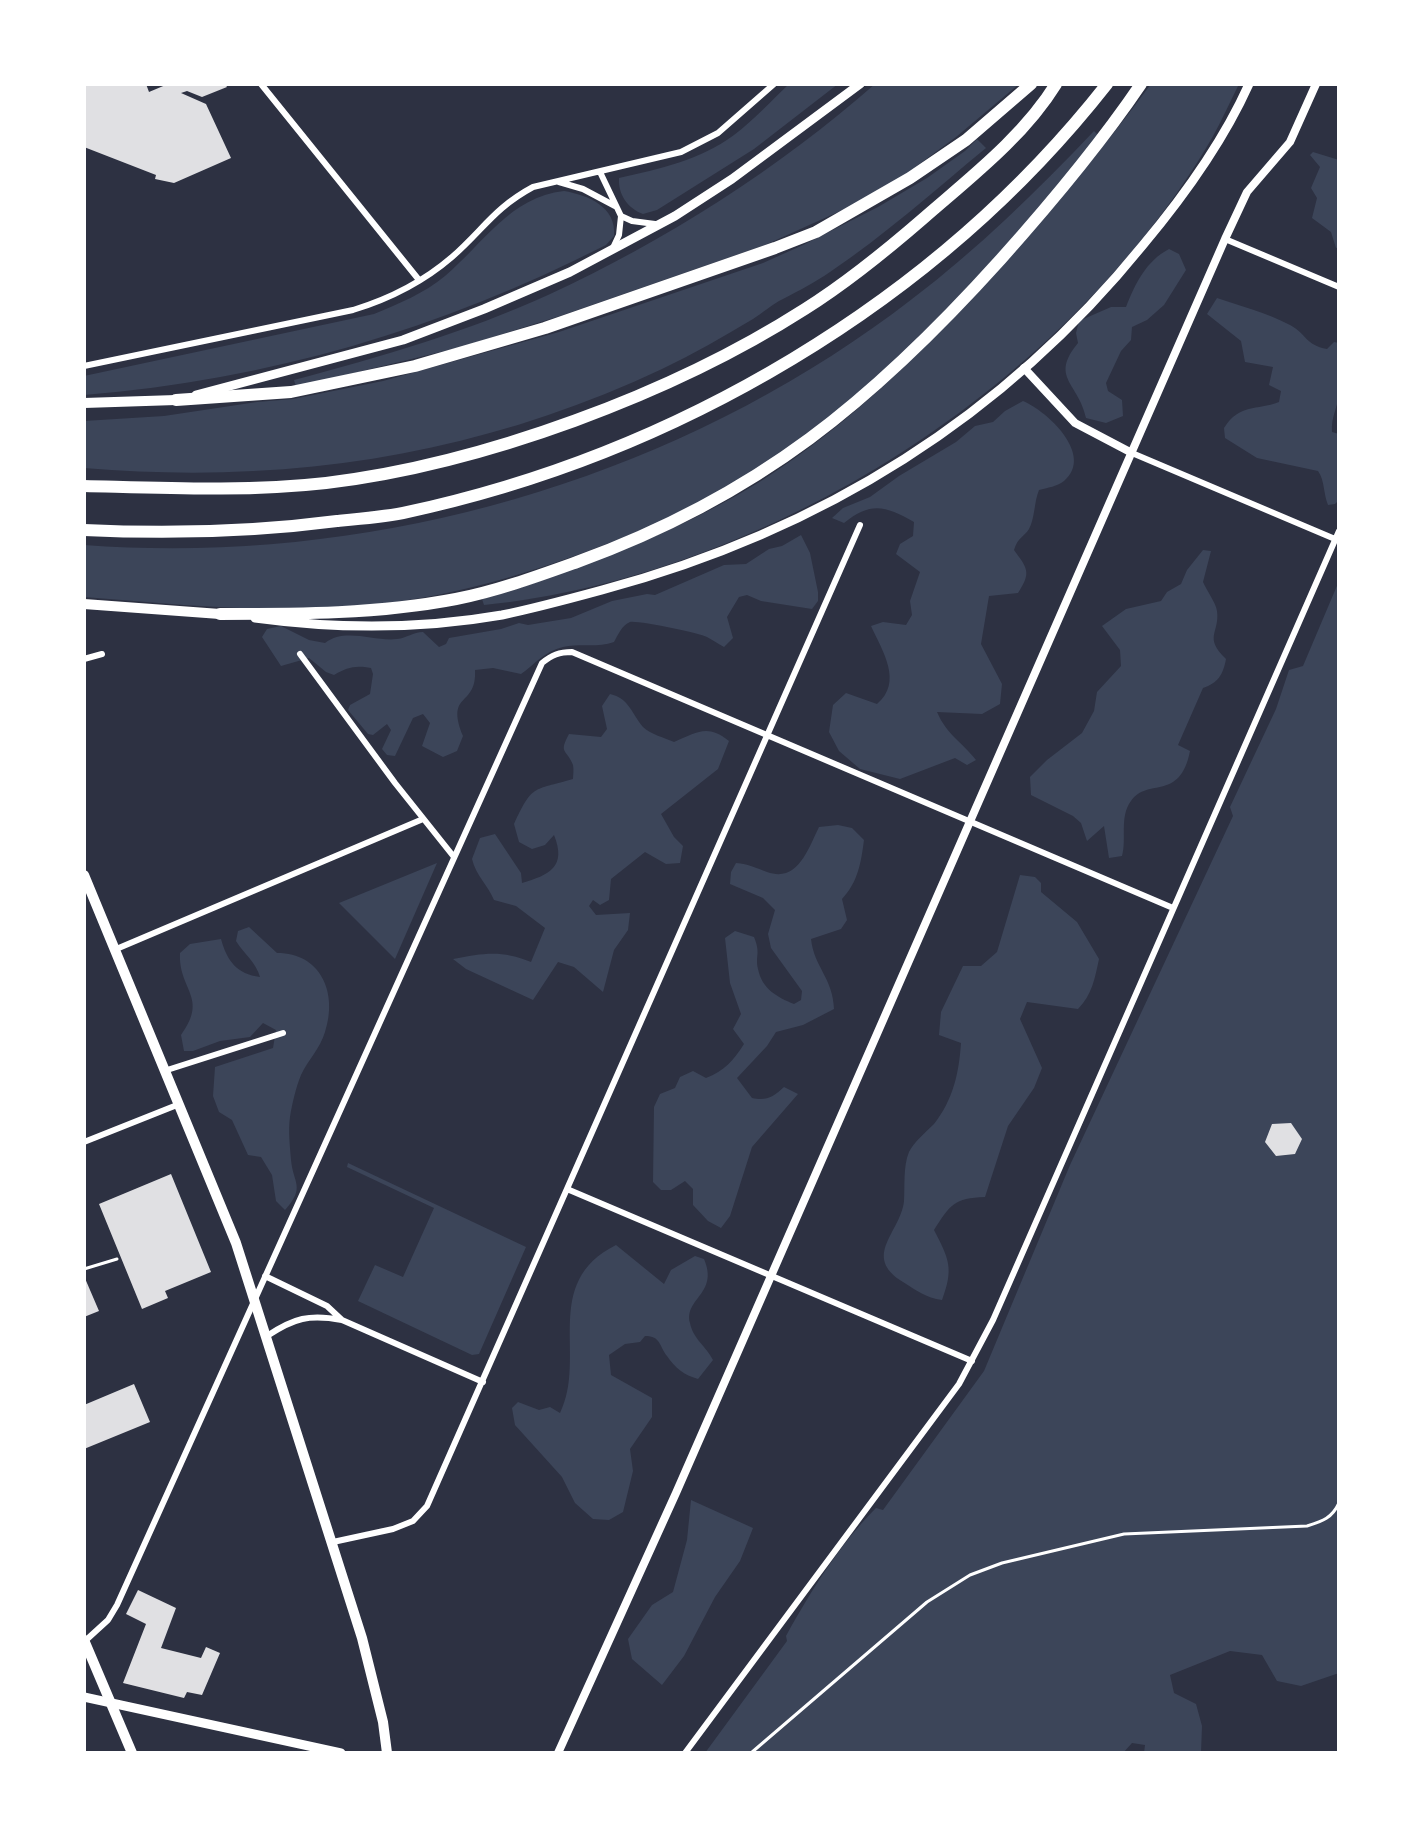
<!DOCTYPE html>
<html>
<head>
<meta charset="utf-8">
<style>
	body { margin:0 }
	#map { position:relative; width:1423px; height:1837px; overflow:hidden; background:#2d3142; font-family:"Work Sans",sans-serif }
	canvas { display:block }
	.frame { position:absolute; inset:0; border:86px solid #fff; pointer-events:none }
</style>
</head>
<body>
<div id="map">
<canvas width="1423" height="1837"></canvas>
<div class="frame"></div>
</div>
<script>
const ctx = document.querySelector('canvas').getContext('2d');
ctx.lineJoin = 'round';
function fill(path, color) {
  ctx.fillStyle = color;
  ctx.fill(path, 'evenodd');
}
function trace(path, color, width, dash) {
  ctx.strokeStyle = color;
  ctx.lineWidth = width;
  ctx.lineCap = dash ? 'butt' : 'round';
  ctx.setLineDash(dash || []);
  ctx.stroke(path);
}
const green = new Path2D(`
	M789 84H838L754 149 657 210 643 214C627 208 618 194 619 178 660 169 700 160 734 135 754 120 771 101 789 84Z
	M875 84H1019L956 137 906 174 847 208 765 245 563 315 461 347 296 387 294 380C380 357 467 332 548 295 665 241 778 169 875 84Z
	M1151 84H1239C1230 102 1222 120 1212 138 1069 384 767 577 484 605L482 599C516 591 548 578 580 566 643 543 705 516 761 481 849 425 923 352 992 275 1049 214 1101 151 1151 84Z
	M1094 131 1098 135C1039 211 974 284 904 351 886 369 868 389 847 405 813 432 776 459 739 482 703 505 663 521 624 537 537 572 450 599 356 606 265 614 174 604 84 597V545C375 567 681 478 912 299 978 249 1037 191 1094 131Z
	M977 139 986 148C935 190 885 235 830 272 814 283 800 290 783 299 772 304 763 313 753 319 723 337 693 354 662 369 477 456 287 485 84 468V421L164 416 257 402 293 399 383 381 559 332 763 263 803 245 878 207 927 178 965 151Z
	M1313 152 1339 160V247L1336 248 1331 232 1312 218 1317 198 1311 188 1320 167 1310 155Z
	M564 191C588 195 617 207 614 236L606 245C441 329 269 380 84 395V376L374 314C398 304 425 293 445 276 484 243 510 197 564 191Z
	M1169 249 1179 254 1186 270 1164 305 1147 320 1132 327 1131 340 1121 351 1106 383 1108 391 1122 400 1123 416 1106 423 1086 418C1079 383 1049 378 1078 343L1076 333 1079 321 1111 307H1126C1135 284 1146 261 1169 249Z
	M1217 298C1241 306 1267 313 1290 325 1307 334 1305 345 1327 349L1334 342 1339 343C1339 360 1341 378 1339 395 1337 409 1331 417 1332 432L1339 434V500L1335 504 1328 505C1323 493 1325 481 1318 471L1257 458 1225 438 1224 428C1240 403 1256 411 1279 402L1281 391 1269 385 1273 367 1245 362 1241 341 1207 314Z
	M1023 401C1047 411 1095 455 1064 481 1058 486 1047 488 1039 490 1034 502 1035 518 1029 529 1024 537 1018 537 1014 550 1027 568 1032 572 1018 593L989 596 981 644 1002 684 1000 704 982 714 937 712C947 735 961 741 976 760L967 765 955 758 900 779 860 769 839 751 829 732 833 705 846 693 877 704C903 682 883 652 871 626L883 622 906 625 912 615 910 601 920 572 896 554 900 544 913 536 914 522C886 506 871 501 844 523L832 518 843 508 870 497 899 476 956 442 975 426 993 422 1005 411Z
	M801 535 810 553 818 592V601L812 609 761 601 747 595 739 597 727 617 733 638 724 647C718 644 713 640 707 637 700 633 636 620 630 622 622 625 618 635 614 642 598 648 581 643 563 647 545 651 535 664 521 674L493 668 475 670C477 708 445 691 463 736L457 751 443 757 422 746 430 723 423 714 413 718 395 756 387 755 382 749 391 730 387 724 373 735 368 734 348 710 350 705 370 694 373 674 371 668C356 665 347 667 334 675L326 672 309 658 281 666 262 637 267 629 281 626 309 640 325 643C345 627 375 642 397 639 407 638 413 632 423 632L439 647 446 644 449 638 501 629 519 623 528 625 571 618 612 601 647 594 655 595 724 565 746 564 769 549 782 546Z
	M1203 550 1211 551 1203 582C1207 591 1216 603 1217 611 1220 633 1203 637 1226 659 1223 675 1218 683 1203 688L1178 745 1190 751C1180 802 1148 777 1131 801 1119 817 1127 839 1122 856L1109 858 1104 826 1087 841 1081 823 1073 816 1031 795 1030 777 1047 760 1082 733 1094 711 1097 692 1121 666 1120 650 1102 626 1126 609 1161 601 1167 592 1181 584 1187 570Z
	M1339 581V1673L1301 1686 1277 1681 1262 1655 1230 1651 1170 1675 1174 1693 1196 1704 1202 1726 1201 1753H1144L1145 1745 1132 1743 1123 1753H705L787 1641 786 1636C811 1591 839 1545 876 1508L883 1510 984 1371 1070 1165 1233 816 1230 807 1276 709 1289 670 1303 666Z
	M610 694C629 698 632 714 643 727 650 734 665 738 674 742 698 732 707 724 729 741L718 769 661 814 674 837 683 846 680 863 666 864 645 852 611 879 609 900 600 905 593 900 589 906 596 915 630 913 628 930 614 950 603 992 574 967 558 962 533 1000 466 969 453 959C484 953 502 950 531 962L545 928 516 906 494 900C488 885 476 876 472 859L480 838 495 834 521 873 522 883C549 875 567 867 554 835L545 845 532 849 519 842 514 824C533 784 532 791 573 779 573 775 574 770 573 765 567 749 558 754 569 734L601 737 607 729 602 706Z
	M838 825 852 828 864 840C861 863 858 882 842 899L847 920 841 929 811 939C814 967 833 978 834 1009L803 1025 776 1032 767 1046 737 1078 752 1098C767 1101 773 1097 784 1087L798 1094 752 1147 730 1216 721 1228 708 1221 693 1205V1189L685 1181 671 1190H661L653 1182 654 1107 660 1094 675 1088 680 1077 693 1071 706 1078C724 1071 734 1060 744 1044L733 1029 741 1014 730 983 725 938 735 931 754 937C761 954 755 955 758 969 762 989 777 997 794 1004L801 1000 802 991 771 948 768 934 775 910 763 898 730 884 731 872 736 863C749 864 756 868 767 872 798 883 808 849 819 827Z
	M437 863 395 959 339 903Z
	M1020 875 1035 877 1041 883V892L1077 922 1099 959C1095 978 1092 995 1078 1009L1027 1002 1020 1019 1042 1068 1034 1088 1008 1126 985 1197C954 1198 950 1205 934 1230 949 1259 954 1268 942 1300 926 1298 916 1290 903 1282 861 1256 901 1232 904 1201 905 1186 903 1166 909 1152 914 1142 926 1132 934 1124 953 1100 959 1073 961 1043L939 1035 941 1012 963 966H981L997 952Z
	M249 927 277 953C321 953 338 993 325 1032 320 1049 308 1060 301 1075 296 1087 292 1104 290 1117 288 1131 290 1146 291 1160 293 1183 306 1187 285 1210L276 1201 272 1175 261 1157 248 1155 232 1120 219 1112 213 1096 215 1067 273 1048 276 1030 263 1023 250 1037 220 1041 193 1051H184L181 1035C209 997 178 990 180 953L190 944 221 939C227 961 237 974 260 977 256 962 244 954 236 941L238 931Z
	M348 1163 526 1247 479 1354 472 1355 358 1301 375 1265 403 1277 434 1208 347 1167Z
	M616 1245 664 1284 671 1270 695 1256 704 1259C719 1294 684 1298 690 1323 693 1339 706 1346 713 1360L698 1379C684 1375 675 1368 667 1356 659 1346 661 1336 645 1336L640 1342 625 1344 609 1355 611 1375 652 1398V1417L630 1449 633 1471 623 1512 609 1520 593 1519 575 1503 562 1477 515 1425 512 1408 518 1402 539 1410 550 1407 560 1413C588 1357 540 1283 616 1245Z
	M691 1500 753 1528 740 1561 715 1597 684 1656 662 1685 632 1659 628 1639 652 1605 673 1592 687 1540Z`);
const building = new Path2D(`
	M84 84H146L149 92 168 84H225L227 87 202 97 187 91 181 93 206 104 231 158 174 183 155 179 156 175 84 147Z
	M1291 1123 1302 1139 1295 1154 1276 1156 1265 1142 1272 1124Z
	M171 1174 211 1272 165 1291 168 1298 142 1309 99 1204Z
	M84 1276 99 1311 84 1317Z
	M134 1384 150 1422 84 1449V1405Z
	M138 1590 176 1608 161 1648 201 1658 206 1647 220 1653 202 1695 187 1692 184 1698 123 1683 146 1624 126 1614Z`);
const service = new Path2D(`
	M84 1269 117 1259
	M751 1753 927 1602 970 1575 1002 1563 1124 1534 1307 1526C1323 1521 1332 1518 1339 1503`);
const minor = new Path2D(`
	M261 84 419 280
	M600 172 621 216 632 221 655 224
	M559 182 583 189 615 206
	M1225 239 1339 287
	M612 250 619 235 621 216
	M84 366 353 310C389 299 423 282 452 257 483 230 494 208 533 187L681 152 718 133 774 84
	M1132 453 1335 539
	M300 654 395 783 454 857
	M84 659 102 654
	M114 950 423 819
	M164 1071 283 1033
	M84 1142 177 1105
	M567 1189 972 1361
	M265 1276 327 1306 342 1320
	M267 1336C294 1318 309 1314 342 1320L483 1382
	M333 1542 393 1529 413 1521 427 1506 860 525
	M85 1641 108 1620 117 1605 542 663C552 655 559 652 572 652L1173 908
	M685 1753 959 1384 993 1320 1339 531`);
const tertiary = new Path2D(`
	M1024 368 1075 423 1132 453
	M558 1753 676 1493 1225 239 1247 192 1290 142 1316 84`);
const secondary = new Path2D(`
	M196 395 403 340 484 309 570 272 675 216 732 179 860 84
	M255 618C336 629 422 629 502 615 536 608 569 599 602 590 818 532 1002 419 1143 245 1184 196 1223 142 1249 84
	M84 1697 341 1753`);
const primary = new Path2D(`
	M84 403 176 400
	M84 604 220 614
	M84 875 236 1243 362 1638 383 1722 387 1753
	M84 1640 132 1753`);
const motorway = new Path2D(`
	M176 400 291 392 415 366 545 328 775 248 816 232 910 178 966 140 1031 84
	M84 486C164 488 246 492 326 483 483 464 672 394 805 309 848 282 887 250 925 217 971 177 1024 136 1056 84
	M84 530C169 534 253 532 337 521 359 519 382 517 403 513 675 455 935 303 1107 84
	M220 614C299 614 378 614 456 599 497 591 538 576 577 562 759 496 874 400 1001 259 1051 203 1099 146 1141 84`);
fill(green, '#3c4559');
fill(building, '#e0e0e3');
trace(service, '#fff', 3);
trace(minor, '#fff', 6);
trace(tertiary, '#fff', 8);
trace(secondary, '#fff', 9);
trace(primary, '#fff', 10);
trace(motorway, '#fff', 12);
</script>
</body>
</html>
